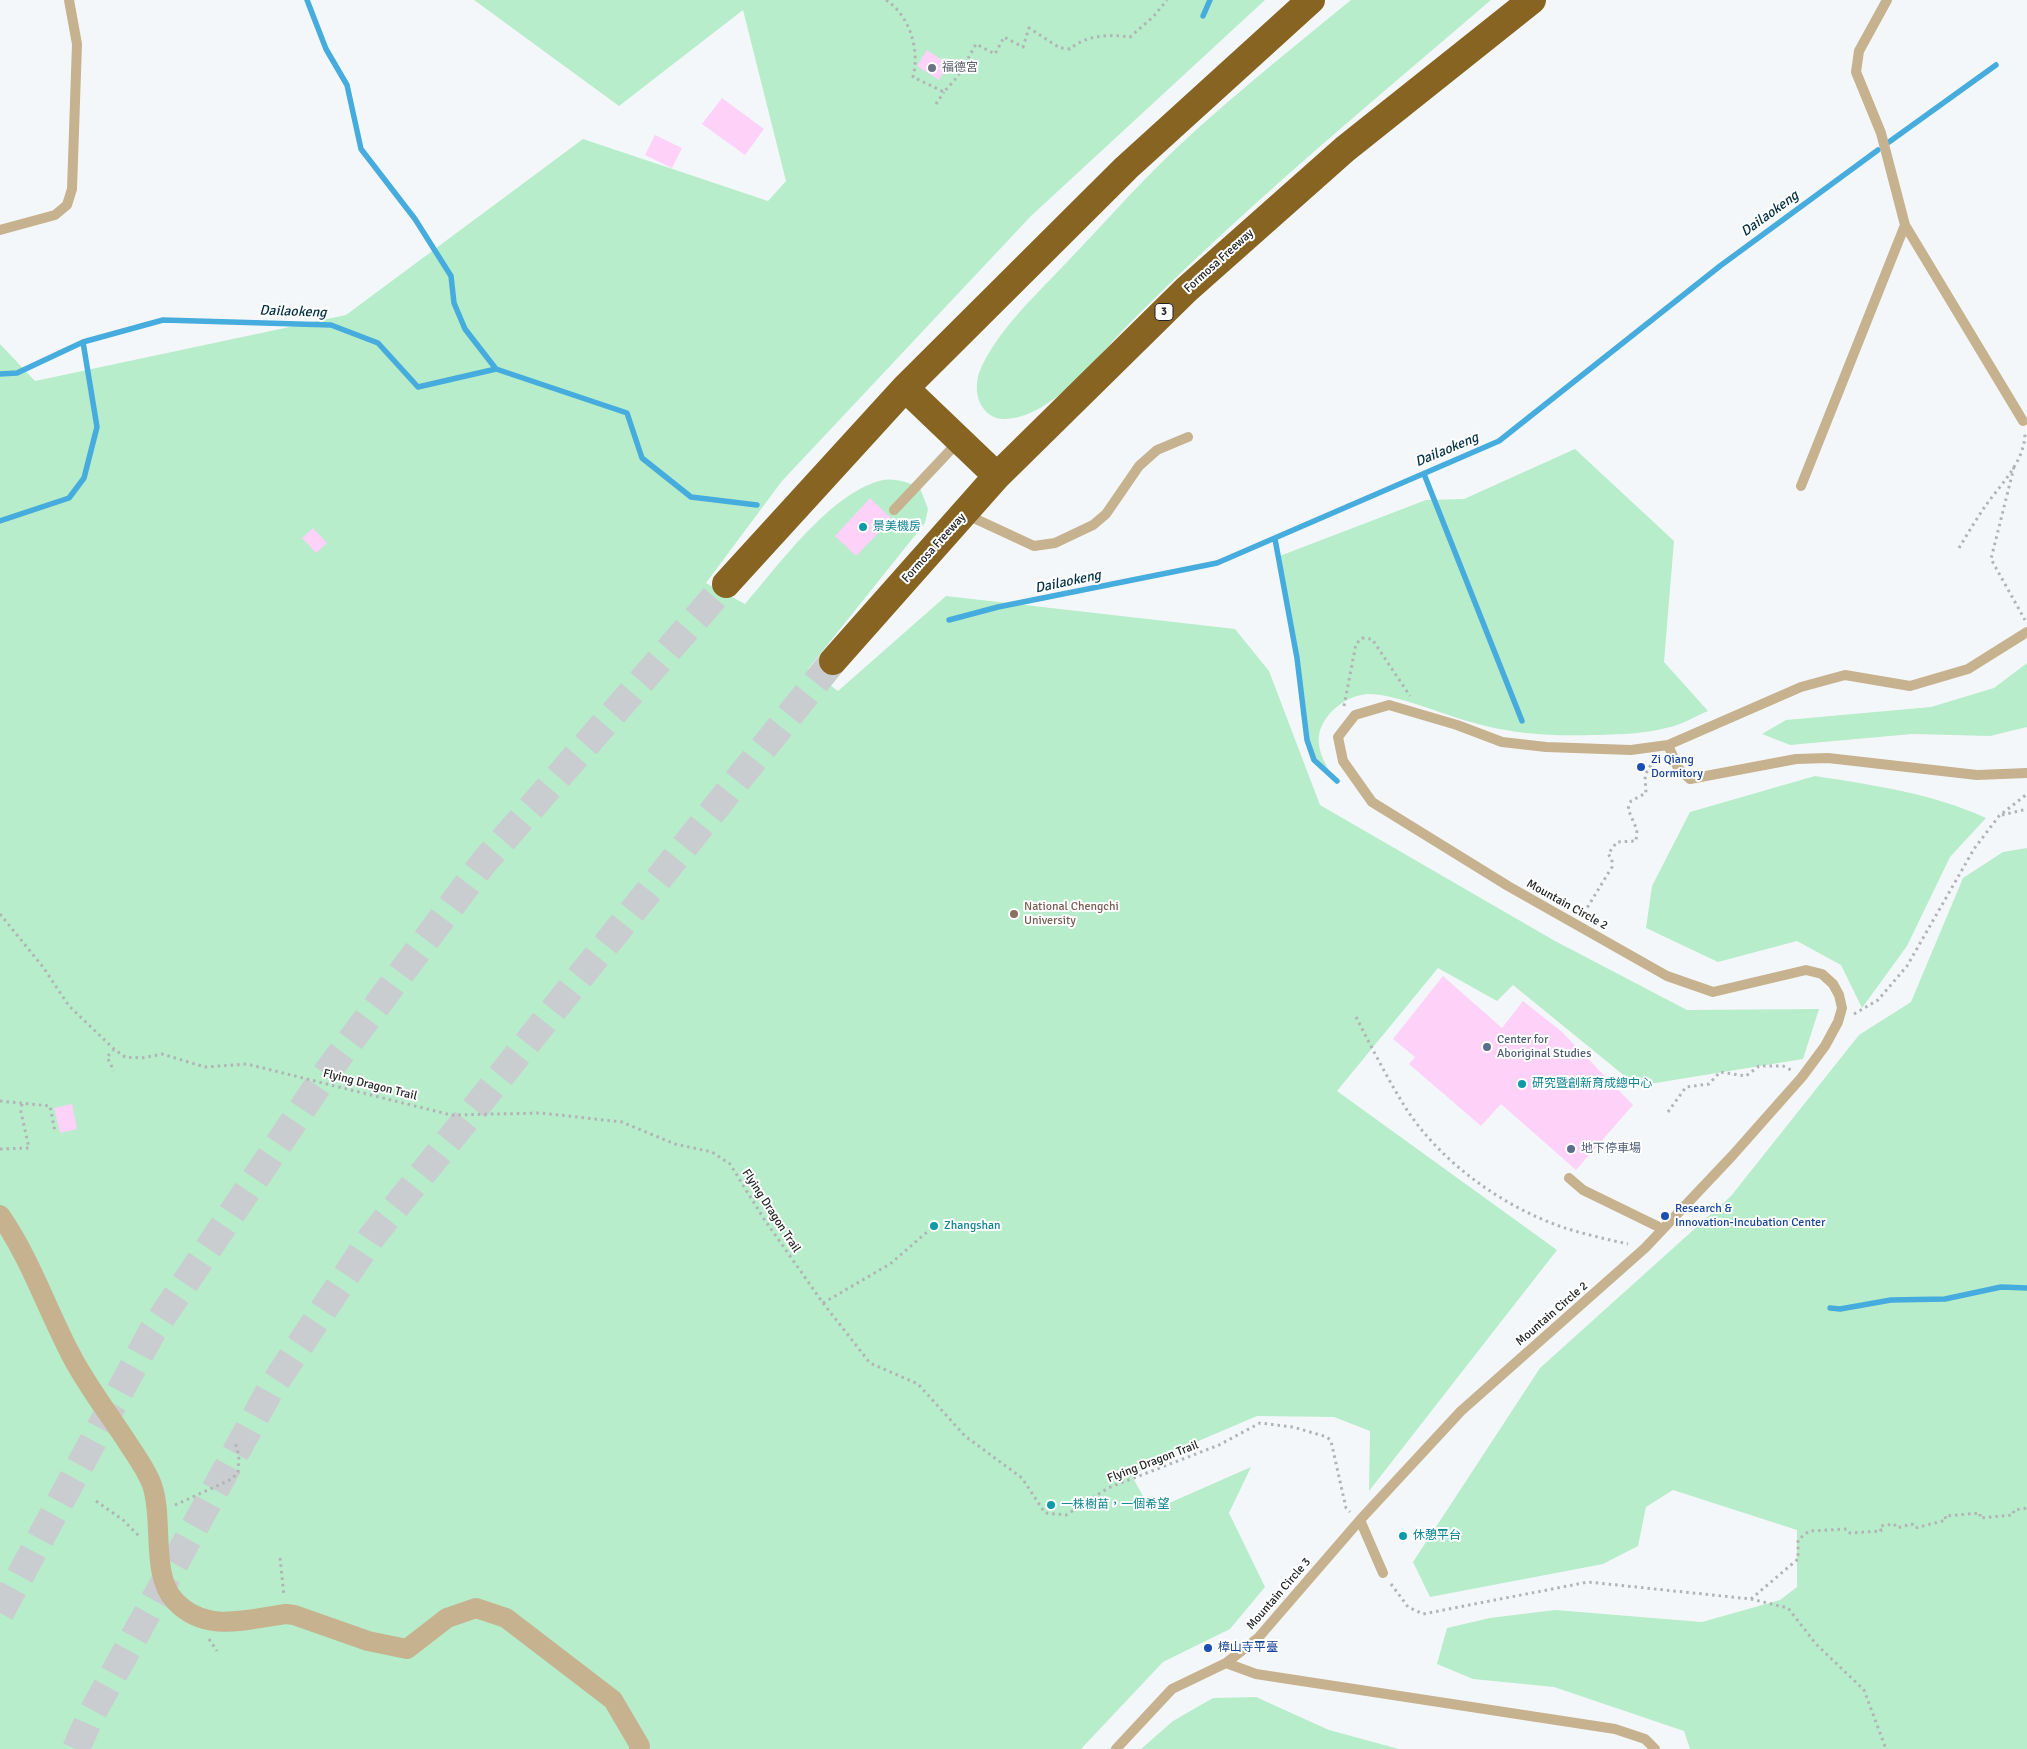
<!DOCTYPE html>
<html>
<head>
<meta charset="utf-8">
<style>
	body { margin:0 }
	canvas { display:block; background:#f4f7f9 }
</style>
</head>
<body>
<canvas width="2027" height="1749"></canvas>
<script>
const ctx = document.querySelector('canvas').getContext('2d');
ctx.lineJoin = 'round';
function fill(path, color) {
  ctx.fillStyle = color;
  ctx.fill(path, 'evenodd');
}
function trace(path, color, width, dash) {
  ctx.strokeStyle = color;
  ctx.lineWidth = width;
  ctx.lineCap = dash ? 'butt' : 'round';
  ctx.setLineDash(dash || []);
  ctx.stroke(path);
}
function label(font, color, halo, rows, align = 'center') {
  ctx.font = font + ' Signika,"Noto Sans TC",sans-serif';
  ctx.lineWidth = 4;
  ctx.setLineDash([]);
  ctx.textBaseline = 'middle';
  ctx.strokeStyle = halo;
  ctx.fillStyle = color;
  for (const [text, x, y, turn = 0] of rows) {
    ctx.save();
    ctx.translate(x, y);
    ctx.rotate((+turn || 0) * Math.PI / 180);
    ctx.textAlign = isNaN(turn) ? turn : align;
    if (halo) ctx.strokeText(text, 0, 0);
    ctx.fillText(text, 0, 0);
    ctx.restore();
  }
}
const green = new Path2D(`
	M474 0H1265L1031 216 782 481 706 583 745 604C779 565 828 496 879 481 893 477 907 482 920 488L928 509 925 523 808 669 838 691 946 596 1235 629 1269 671 1320 805 1555 941 1687 1010 1819 1009 1803 1059 1637 1086 1513 985 1497 1001 1438 968 1337 1091 1557 1250 1369 1491 1370 1431 1334 1417 1257 1416 1182 1448 1132 1476 1151 1511 1251 1467 1229 1513 1265 1587 1230 1629 1163 1662 1081 1749H0V344L35 381 346 315 583 139 768 201 786 181 743 10 619 106Z
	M1351 0H1491C1366 107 1240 211 1125 328 1095 359 1050 419 1004 419 993 419 985 413 980 403 976 394 976 382 979 373 995 332 1038 293 1068 261 1097 231 1124 200 1153 171 1215 109 1284 55 1351 0Z
	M1575 449 1674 541 1664 662 1708 711C1694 717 1681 725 1666 728 1644 734 1620 734 1598 735 1548 736 1516 735 1467 721 1440 713 1395 694 1368 694 1347 695 1323 713 1319 735 1317 749 1324 762 1331 774L1312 754 1309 741 1300 663 1277 557 1426 500 1464 499Z
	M2027 663V727L1990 736 1912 734 1790 745 1762 734 1786 720 1931 707 1994 688Z
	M1815 776C1872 785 1932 793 1986 818L1950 857 1907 946 1862 1008 1841 965 1797 941 1718 962 1646 928 1652 886 1690 812Z
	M2027 848V1749H1690L1684 1731 1554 1687 1473 1679 1437 1664 1447 1628 1490 1618 1555 1610 1702 1622 1780 1600 1797 1587V1530L1673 1490 1646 1507 1638 1546 1603 1564 1430 1597 1413 1562 1540 1368 1731 1196 1859 1035 1911 1002 1963 878 2003 852Z
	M1256 1697 1329 1730 1399 1749H1141L1173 1721 1213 1698Z`);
const stream = new Path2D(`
	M307 0 326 49 347 85 361 149 415 219 451 276 454 303 465 329 496 369
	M1203 16 1210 0
	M1889 142 1996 65
	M0 374 17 373 83 342 163 320 331 325 378 343 418 387 496 369 627 413 642 458 691 497 757 505
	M1424 474 1522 721
	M0 521 69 498 84 478 97 427 83 342
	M1275 539 1297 658 1307 740 1314 760 1337 781
	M949 620 998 607 1217 563 1499 441 1720 266 1878 150
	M1830 1308 1840 1309 1891 1300 1945 1299 2001 1287 2027 1288`);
const building = new Path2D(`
	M927 50 948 64 939 80 917 66Z
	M722 98 764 129 745 155 702 124Z
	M655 135 682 148 672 168 645 155Z
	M870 498 892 519 856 556 835 536Z
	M313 528 327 543 316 553 302 538Z
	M1443 976 1502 1028 1523 1001 1562 1032 1633 1105 1576 1170 1501 1104 1481 1126 1409 1064 1415 1057 1393 1039Z
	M72 1104 77 1129 60 1133 54 1108Z`);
const highwayTunnel = new Path2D(`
	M0 1613 152 1332 325 1075 484 862 726 584
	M76 1749 89 1719 270 1390 371 1238 833 661`);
const path = new Path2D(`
	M886 0C910 16 920 50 913 77L944 92 958 76 976 44 995 54 1004 37 1023 47 1029 28 1060 48 1070 49C1086 35 1109 34 1130 37L1153 17 1167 0
	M936 104 944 92
	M2014 467 1991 559 2025 620
	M1959 548C1968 533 1977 518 1986 505 2002 483 2024 462 2025 434
	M1344 706 1356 644 1362 638 1372 639 1410 696
	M2002 815 2027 809
	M1584 913 1612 867V859L1608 854 1617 842 1636 841 1637 830 1628 809 1631 801 1646 793 1645 775 1654 760
	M0 914 43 967 69 1006 114 1049 125 1057 142 1058 162 1054 205 1067 247 1064 451 1115 541 1113 622 1122 675 1144 712 1152 730 1164 764 1219 823 1303 870 1363 918 1384 965 1436 1022 1478 1045 1513 1066 1515 1108 1488 1219 1445 1260 1423 1293 1427 1327 1437 1331 1441 1346 1508 1350 1512
	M1854 1014 1878 1000 1907 966 1974 849 1999 816 2027 794
	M1356 1017C1372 1048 1388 1080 1407 1110 1442 1163 1502 1206 1562 1227 1583 1234 1606 1239 1628 1244
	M114 1049 107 1057 114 1071
	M0 1101 50 1106 55 1132
	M1668 1112 1686 1087 1709 1084 1720 1072 1746 1076 1759 1066H1783L1791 1070
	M0 1149 29 1148 21 1112 22 1103
	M823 1303 890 1264 934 1226
	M96 1501 123 1520 140 1537
	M175 1505 232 1479 238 1472 239 1456 235 1442
	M280 1558 284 1596
	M1391 1584 1408 1607 1423 1614 1588 1582 1751 1599 1788 1608 1816 1644 1864 1690 1886 1749
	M1751 1599 1798 1559V1540L1809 1531 1847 1529 1850 1533 1881 1531 1880 1526 1894 1524 1897 1528 1912 1524 1915 1528 1946 1520 1945 1516 1980 1513V1518L2013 1515 2014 1510 2027 1508
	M209 1639 217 1651`);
const lane = new Path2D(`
	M1887 0 1859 51 1856 72 1881 133 1905 225 2023 421
	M0 230 55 215 67 205 72 189 77 44 69 0
	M1801 486 1905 225
	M894 510 959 441
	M965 514 1034 546 1055 543 1093 525 1106 514 1139 466 1157 450 1188 437
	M1668 745 1678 768 1690 779 1796 759 1828 758 1977 775 2027 773
	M1569 1178 1583 1190 1663 1229
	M1360 1520 1383 1573
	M1226 1663 1256 1674 1615 1729 1645 1739 1655 1749
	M1116 1749 1172 1689 1226 1663 1258 1638 1360 1520 1461 1411 1645 1248 1732 1156 1802 1077 1825 1046 1838 1022 1842 1008 1839 995 1833 984 1822 974 1806 970 1713 992 1667 976 1508 886 1372 802 1343 761 1338 737 1355 715 1389 705 1457 725 1502 742 1546 747 1631 750 1668 745 1801 687 1845 675 1910 686 1968 669 2027 632`);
const street = new Path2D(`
	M0 1215C30 1258 46 1307 70 1353 86 1385 110 1415 129 1445 137 1457 147 1471 152 1485 164 1518 150 1575 175 1601 206 1634 247 1619 286 1614L294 1615 368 1641 407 1649 447 1618 476 1608 506 1618 613 1700 640 1746 639 1749`);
const highway = new Path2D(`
	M905 388 997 476
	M726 584 905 388 1126 168 1311 0
	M833 661 997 476 1186 290 1345 149 1532 0`);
const markers = [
	[932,68,5,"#6b7280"],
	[863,527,5,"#0f9aa8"],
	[1641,767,5,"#1a4fb4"],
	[1014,914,5,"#8d6e63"],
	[1487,1047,5,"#5c6f8a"],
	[1522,1084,5,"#0f9aa8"],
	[1571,1149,5,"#5c6f8a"],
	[1665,1216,5,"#1a4fb4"],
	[934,1226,5,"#0f9aa8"],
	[1051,1505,5,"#0f9aa8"],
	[1403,1536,5,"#0f9aa8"],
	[1208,1648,5,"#1a4fb4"]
];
const shields = [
	[1164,312,18]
];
const shieldNames = [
	["3",1164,312]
];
const worshipNames = [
	["福德宮",942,68]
];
const streetNames = [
	["Formosa Freeway",1219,261,-42],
	["Formosa Freeway",934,548,-48],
	["Mountain Circle 2",1567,905,29],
	["Flying Dragon Trail",370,1085,14],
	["Flying Dragon Trail",771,1211,57],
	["Mountain Circle 2",1552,1314,-41],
	["Flying Dragon Trail",1153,1462,-21],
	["Mountain Circle 3",1279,1594,-49]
];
const cultureNames = [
	["景美機房",873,527],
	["研究暨創新育成總中心",1532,1084],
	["Zhangshan",944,1226],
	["一株樹苗，一個希望",1061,1505],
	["休憩平台",1413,1536]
];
const transitNames = [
	["Zi Qiang",1651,760],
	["Dormitory",1651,774],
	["Research &",1675,1209],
	["Innovation-Incubation Center",1675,1223],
	["樟山寺平臺",1218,1648]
];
const educationNames = [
	["National Chengchi",1024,907],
	["University",1024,921]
];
const serviceNames = [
	["Center for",1497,1040],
	["Aboriginal Studies",1497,1054],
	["地下停車場",1581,1149]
];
const waterNames = [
	["Dailaokeng",1770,214,-36],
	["Dailaokeng",293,312,2],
	["Dailaokeng",1447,450,-23],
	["Dailaokeng",1068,582,-12]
];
fill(green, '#b7edcb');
trace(stream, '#46acdd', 5.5);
fill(building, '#fed1f8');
trace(highwayTunnel, '#cacdcf', 28, [28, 14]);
trace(path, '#b1b4b6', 3, [2.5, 4]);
trace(lane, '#c7b28f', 10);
trace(street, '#c7b28f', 20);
trace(highway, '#876421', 28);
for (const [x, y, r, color] of markers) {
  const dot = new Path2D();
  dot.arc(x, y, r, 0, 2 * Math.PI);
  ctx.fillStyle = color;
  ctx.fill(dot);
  trace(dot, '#fff', 2);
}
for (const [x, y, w] of shields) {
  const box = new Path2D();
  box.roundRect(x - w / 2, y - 8.5, w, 17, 4);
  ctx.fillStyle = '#fff';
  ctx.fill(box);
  trace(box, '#232425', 1);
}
label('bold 11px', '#232425', null, shieldNames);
label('12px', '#5b616d', '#fff', worshipNames, 'left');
label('12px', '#232425', '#fff', streetNames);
label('12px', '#0d838f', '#fff', cultureNames, 'left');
label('12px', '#164399', '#fff', transitNames, 'left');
label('12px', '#785e54', '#fff', educationNames, 'left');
label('12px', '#4e5e75', '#fff', serviceNames, 'left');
label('italic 14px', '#002f43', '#fff', waterNames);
</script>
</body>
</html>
